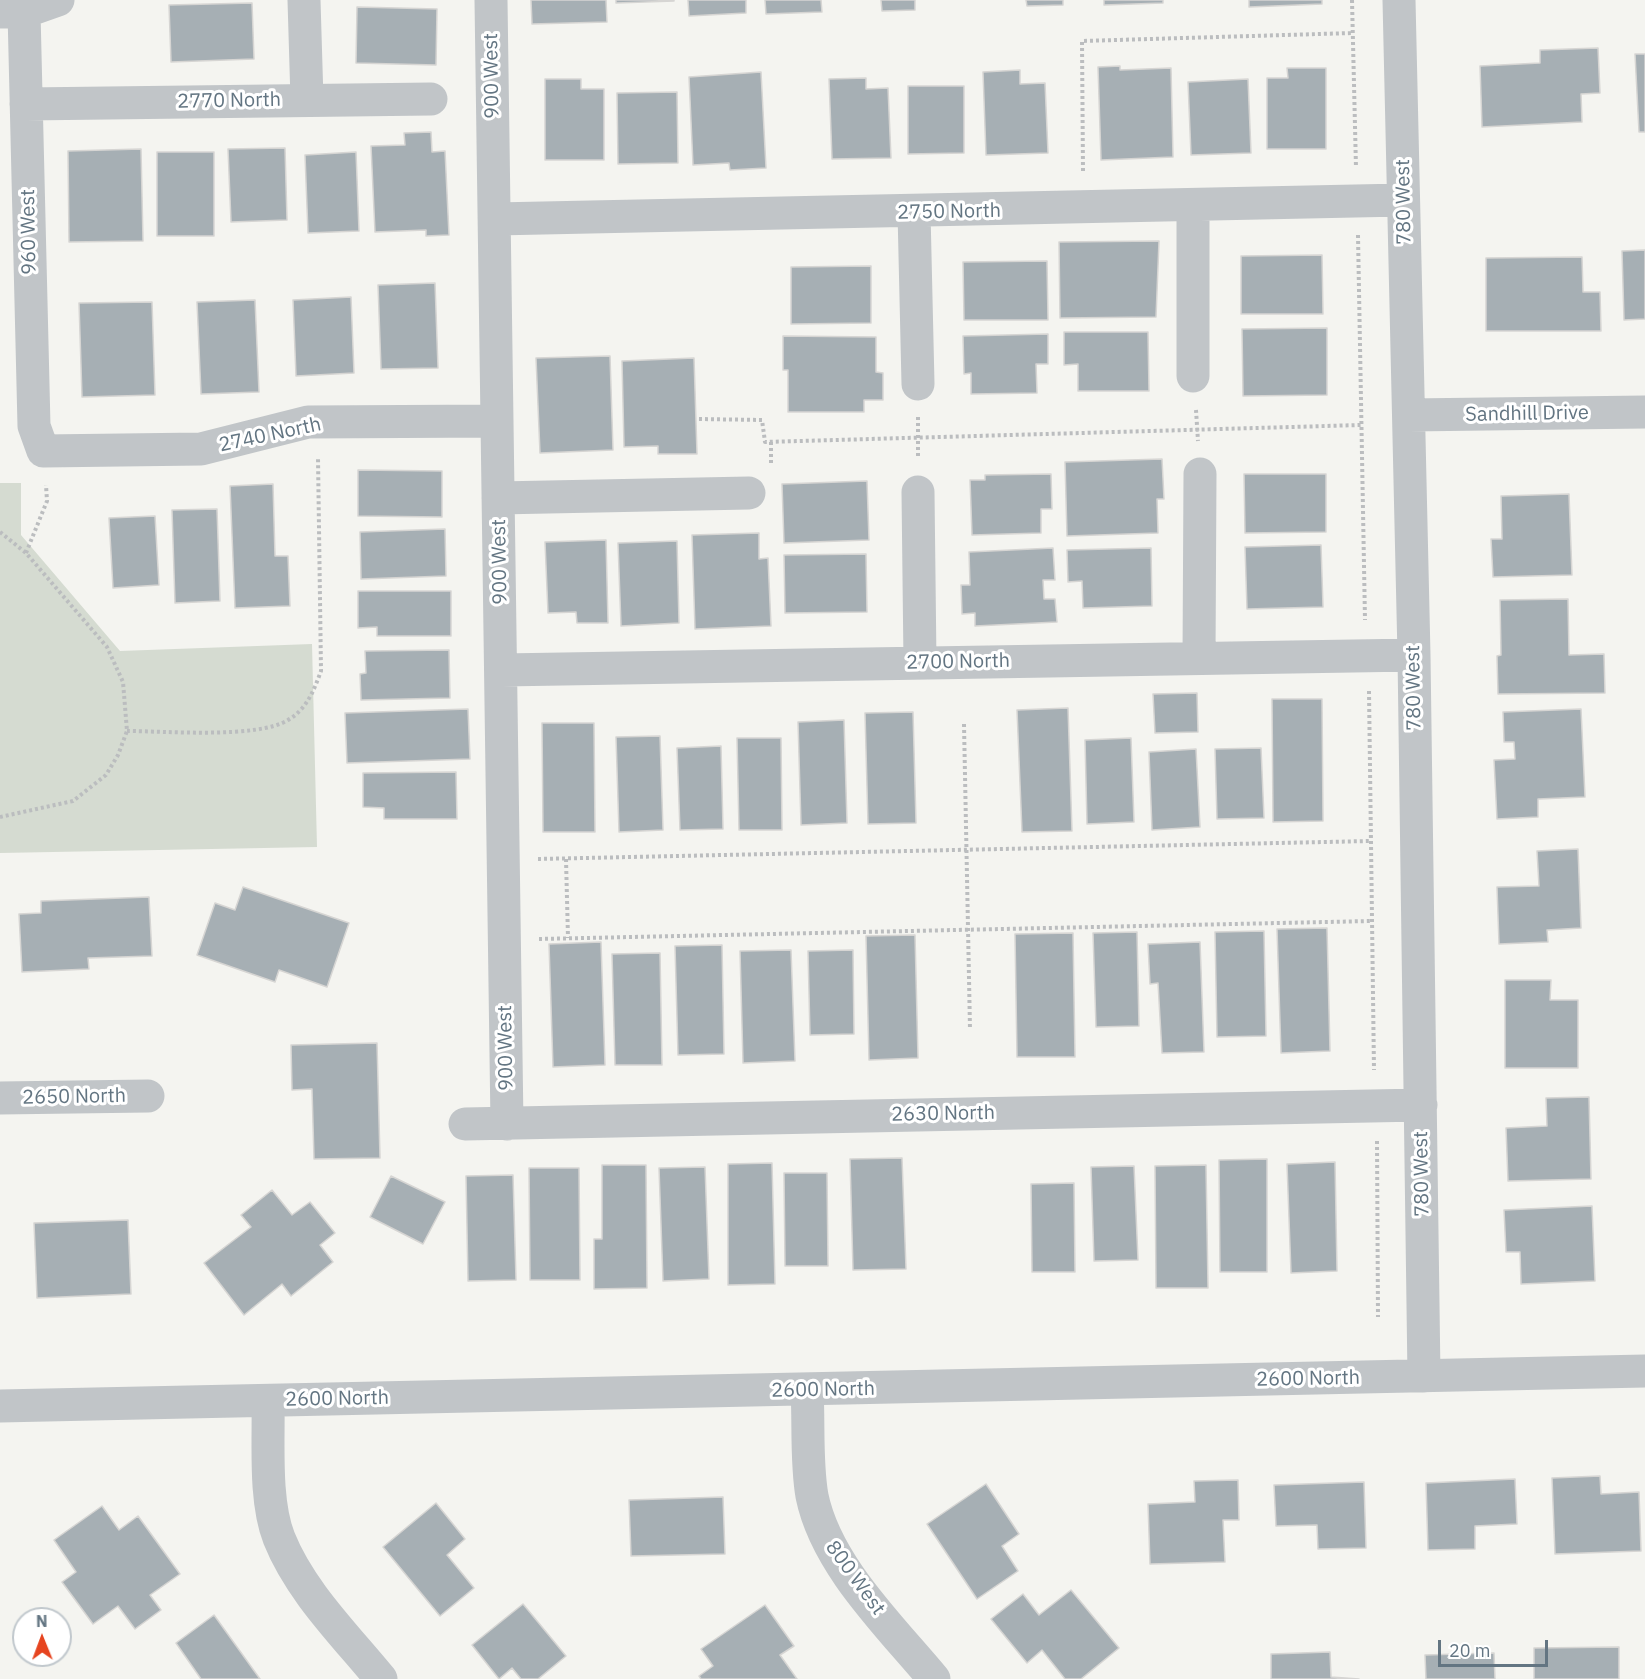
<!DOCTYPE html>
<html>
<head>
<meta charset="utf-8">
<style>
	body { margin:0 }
	#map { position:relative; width:1645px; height:1679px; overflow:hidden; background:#f4f4f0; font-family:"IBM Plex Sans",sans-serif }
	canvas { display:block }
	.north { position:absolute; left:12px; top:1607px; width:60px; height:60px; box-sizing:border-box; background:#fff; border:2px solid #c1c8cd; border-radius:50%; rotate:359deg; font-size:16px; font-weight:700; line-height:24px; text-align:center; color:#637582 }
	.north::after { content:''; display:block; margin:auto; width:21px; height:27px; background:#e6441f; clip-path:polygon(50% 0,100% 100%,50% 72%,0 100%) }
	.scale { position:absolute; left:1438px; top:1640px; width:110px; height:27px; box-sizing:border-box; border:3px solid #637582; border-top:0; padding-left:8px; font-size:18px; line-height:21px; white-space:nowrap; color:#637582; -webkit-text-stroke:4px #fff; paint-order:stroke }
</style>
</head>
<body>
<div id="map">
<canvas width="1645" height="1679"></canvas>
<div class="north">N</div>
<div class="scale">20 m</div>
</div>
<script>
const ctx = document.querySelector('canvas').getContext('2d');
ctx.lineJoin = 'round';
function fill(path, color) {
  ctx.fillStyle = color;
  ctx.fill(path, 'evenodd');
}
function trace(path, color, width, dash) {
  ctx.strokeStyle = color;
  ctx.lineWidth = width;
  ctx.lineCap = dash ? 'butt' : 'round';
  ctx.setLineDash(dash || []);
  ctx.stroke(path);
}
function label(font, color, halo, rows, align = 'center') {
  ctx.font = font + ' "IBM Plex Sans",sans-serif';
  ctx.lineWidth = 6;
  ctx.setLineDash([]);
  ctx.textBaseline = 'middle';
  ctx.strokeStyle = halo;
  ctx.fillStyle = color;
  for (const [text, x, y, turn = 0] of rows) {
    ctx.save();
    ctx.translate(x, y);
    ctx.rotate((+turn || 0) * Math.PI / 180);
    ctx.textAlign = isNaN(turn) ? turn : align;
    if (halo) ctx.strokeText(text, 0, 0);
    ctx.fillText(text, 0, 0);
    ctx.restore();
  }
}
const green = new Path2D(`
	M0 483H21V535L120 651 312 644 317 847 0 853Z`);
const building = new Path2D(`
	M531 0H606L607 22 532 24Z
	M616 0H674V1L616 3Z
	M688 0H746V13L689 16Z
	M765 0H821L822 12 766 14Z
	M881 0H915V10L882 11Z
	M1026 0H1063V5L1027 6Z
	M1104 0H1163V3L1104 5Z
	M1249 0H1322V4L1249 7Z
	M252 3 254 59 171 62 169 5Z
	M357 7 437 9 436 65 356 63Z
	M1598 48 1600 93 1581 94 1582 122 1482 127 1480 66 1540 63V50Z
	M1635 54H1645V132H1639Z
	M1120 66V70L1171 68 1173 157 1101 160 1098 67Z
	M1287 68H1326V149H1267V78H1288Z
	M1020 70V84L1045 83 1048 153 986 155 983 72Z
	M761 72 766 168 730 170 729 163 693 165 689 77Z
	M866 78V89L888 88 891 158 832 159 829 79Z
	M545 79H581V89H604V160H545Z
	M1248 79 1251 153 1191 155 1188 82Z
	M908 86H964V153L908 154Z
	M677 92 678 163 618 164 617 93Z
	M431 132 432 152 445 151 449 235 426 236V230L375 232 371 146 405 145 404 133Z
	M285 148 287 220 231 222 228 149Z
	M141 149 143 241 69 242 68 151Z
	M157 152H214V236H157Z
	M356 152 359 231 308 233 305 155Z
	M1159 241 1156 317 1060 318 1059 242Z
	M1645 250V319L1624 320 1622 251Z
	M1322 255 1323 314H1241V256Z
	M1582 257 1583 292H1600L1601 331H1486V258Z
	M1047 261 1048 320H964L963 262Z
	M871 266V323L791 324V267Z
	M435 283 438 368 381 369 378 285Z
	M351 297 354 373 296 376 293 300Z
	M255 300 259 392 201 394 197 302Z
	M152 302 155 395 82 397 79 303Z
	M1327 328V395L1243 396 1242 329Z
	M1064 332H1148L1149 391H1078V364L1064 365Z
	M1048 334V364H1036L1037 393 971 394V373L964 374 963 336Z
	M783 336 876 337V372L883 373V400H864V412H788V370H783Z
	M610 356 613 450 540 453 536 358Z
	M694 358 697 454H658V446L624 447 622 361Z
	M1162 459 1164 499H1157L1158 533 1067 536 1065 462Z
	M358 470 442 471V517L358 516Z
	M1051 474 1052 509H1041V533L972 535 970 480H985V475Z
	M1244 474H1326V532L1245 533Z
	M867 481 869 540 784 543 782 484Z
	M273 484 275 556H288L290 606 235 608 230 486Z
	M1569 494 1572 575 1493 577 1491 539H1502L1501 496Z
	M217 509 220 601 175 603 172 510Z
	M155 516 159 585 113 588 109 518Z
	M445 529 446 576 361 579 360 532Z
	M759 533V559L768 558 771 626 695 629 692 535Z
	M606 540 608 623H577L576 612 548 613 545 542Z
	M677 541 679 623 621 626 618 543Z
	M1321 545 1323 607 1247 609 1245 547Z
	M1053 548 1055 580H1043L1044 599H1055L1057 622 975 626V613L962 614 961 585H970L969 552Z
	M1151 548 1152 606 1083 608 1082 581 1068 582 1067 550Z
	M866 554 867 612 785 613 784 555Z
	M358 591H451V636H377V627L358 628Z
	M1568 599 1569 655 1604 654 1605 693 1498 694 1497 656 1501 655 1500 600Z
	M449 650 450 698 361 700 360 674 366 673 365 651Z
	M1197 693 1198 732 1155 733 1153 694Z
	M1272 699H1322L1323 821 1273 822Z
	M1068 708 1072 831 1022 832 1017 710Z
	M468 709 470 759 347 763 345 713Z
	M1581 709 1585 797 1538 799V817L1497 819 1494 760 1515 759 1514 742H1504L1503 712Z
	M913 712 916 823 868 824 865 713Z
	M844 720 847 823 801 825 798 722Z
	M542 723H594L595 832H543Z
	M660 736 663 830 619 832 616 737Z
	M737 738H781L782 830H739Z
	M1131 738 1134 822 1087 824 1085 740Z
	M721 746 723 829 680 830 677 748Z
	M1261 748 1264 818 1217 819 1215 749Z
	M1196 749 1200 827 1152 830 1149 752Z
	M456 772 457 819H384V808L363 807V773Z
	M1578 849 1581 928 1547 930 1548 942 1499 944 1497 887 1539 886 1537 851Z
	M243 887 349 923 327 987 279 970 275 982 197 955 215 903 235 910Z
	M149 897 152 956 88 958 89 969 22 972 19 914 41 913V901Z
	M1327 928 1330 1051 1281 1053 1277 929Z
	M1264 931 1266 1036 1217 1037 1215 932Z
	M1137 932 1139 1026 1096 1027 1093 933Z
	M1073 933 1075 1057H1017L1015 934Z
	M915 935 918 1058 869 1060 866 936Z
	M601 942 605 1065 553 1067 549 944Z
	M1200 942 1204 1052 1162 1053 1158 983 1150 984 1148 944Z
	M722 945 724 1054 678 1055 675 946Z
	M791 950 795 1061 743 1063 740 951Z
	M853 950 854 1034 810 1035 808 951Z
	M660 953 662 1065H615L612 954Z
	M1505 980H1551L1550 1000H1578V1068H1505Z
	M377 1043 380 1158 314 1159 312 1089 292 1090 291 1045Z
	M1589 1097 1591 1179 1508 1181 1506 1128 1547 1126 1546 1098Z
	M902 1158 906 1269 853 1270 850 1159Z
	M1267 1159V1272H1220L1219 1160Z
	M1335 1162 1337 1271 1291 1273 1287 1164Z
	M772 1163 775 1284 728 1285V1164Z
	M602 1165H646L647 1288 594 1289V1239H602Z
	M1206 1165 1208 1288H1156L1155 1166Z
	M1134 1166 1138 1260 1094 1261 1091 1167Z
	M705 1167 709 1279 663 1281 659 1168Z
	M529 1168H579L580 1280H530Z
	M784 1173H827L828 1266H785Z
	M513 1175 516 1280 468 1281 466 1176Z
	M391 1176 445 1202 423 1244 370 1217Z
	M1074 1183 1075 1272H1032L1031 1184Z
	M272 1190 292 1215 310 1202 335 1233 320 1245 333 1262 291 1296 282 1284 244 1315 204 1263 251 1227 241 1215Z
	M1592 1206 1595 1281 1521 1284 1520 1252H1506L1504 1210Z
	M128 1220 131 1294 37 1298 34 1223Z
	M1600 1476 1601 1494 1639 1492 1641 1551 1555 1554 1552 1478Z
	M1515 1479 1517 1524 1475 1526V1549L1428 1550 1426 1483Z
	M1238 1480 1239 1520H1223L1225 1562 1150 1564 1148 1504 1195 1502 1194 1481Z
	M1364 1482 1366 1548 1318 1549 1317 1525 1276 1526 1274 1485Z
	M986 1484 1019 1534 1002 1546 1018 1571 977 1599 927 1524Z
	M723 1497 725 1554 631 1556 629 1500Z
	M436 1503 465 1539 447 1555 474 1588 440 1616 383 1547Z
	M102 1506 119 1530 138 1516 180 1574 150 1595 161 1610 135 1629 118 1606 93 1624 62 1582 76 1572 54 1540Z
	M1071 1590 1119 1648 1081 1679H1065L1042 1650 1027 1663 991 1619 1023 1594 1039 1615Z
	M523 1604 566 1656 538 1679H521L512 1668 499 1679 472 1645Z
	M765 1605 794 1646 780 1655 797 1679H701L699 1676 713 1666 701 1649Z
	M214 1615 260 1679H201L176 1643Z
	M1619 1647V1679H1534V1648Z
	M1330 1652 1331 1677 1359 1679H1271V1654Z
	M1494 1653 1495 1679H1426L1425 1655Z`);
const path = new Path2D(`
	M1352 0 1356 168
	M1083 171 1082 41 1353 33
	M1358 235 1365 620
	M1196 410 1198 441
	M918 417V458
	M699 419 762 420 765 442 1361 425
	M771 442V465
	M0 532 26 553 107 647 123 682 127 731 118 755 106 775 73 801 0 817
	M26 553 47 501 46 485
	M1369 691 1374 1070
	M964 724 970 1029
	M127 731C165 731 257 739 288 720 307 709 314 690 321 671L318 457
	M538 859 1371 841
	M566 859 568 938
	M539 939 1372 921
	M1377 1141 1378 1317`);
const minor = new Path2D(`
	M304 0 307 100
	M491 0 507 1124
	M1399 0 1414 655 1424 1376
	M0 12H24L58 0
	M24 12 34 426 43 451 201 449 308 422 497 421
	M26 104 431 99
	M1193 206V376
	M914 212 918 384
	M495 219 1403 200
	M1409 415 1645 412
	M918 492 920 663
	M498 498 749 493
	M1199 658 1200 474
	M502 670 1414 655
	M0 1098 148 1096
	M465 1124 1421 1105
	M807 1390C809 1424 806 1462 812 1496 826 1565 890 1626 934 1679
	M268 1401C269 1441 264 1500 279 1538 300 1591 345 1635 381 1679
	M0 1406 1645 1371`);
const streetNames = [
	["900 West",492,76,-91],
	["2770 North",229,101,-1],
	["780 West",1404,202,-91],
	["2750 North",949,212,-1],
	["960 West",29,232,-91],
	["Sandhill Drive",1527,414,-1],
	["2740 North",270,435,-12],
	["900 West",500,562,-91],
	["2700 North",958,662,-1],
	["780 West",1414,688,-91],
	["900 West",506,1048,-91],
	["2650 North",74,1097,-1],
	["2630 North",943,1114,-1],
	["780 West",1422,1174,-91],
	["2600 North",1308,1379,-1],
	["2600 North",823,1390,-1],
	["2600 North",337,1399,-1],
	["800 West",855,1578,54]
];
fill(green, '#d5dbd1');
fill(building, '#a6afb4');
trace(building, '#d6d5d3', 1.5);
trace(path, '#bbbdbf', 4, [3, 3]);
trace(minor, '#c1c5c8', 33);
label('20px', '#637582', '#fff', streetNames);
</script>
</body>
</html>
